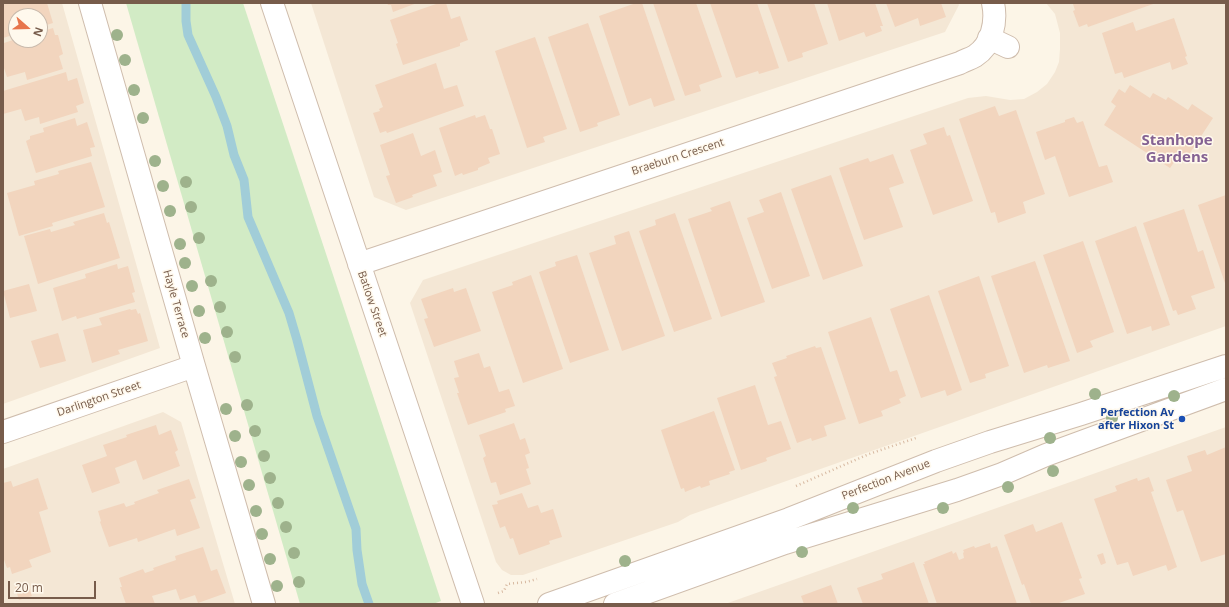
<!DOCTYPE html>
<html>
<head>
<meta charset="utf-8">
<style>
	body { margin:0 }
	#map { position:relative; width:1229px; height:607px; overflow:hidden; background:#fcf5e7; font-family:"Open Sans",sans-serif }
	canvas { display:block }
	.frame { position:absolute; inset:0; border:4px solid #775c4b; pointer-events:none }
	.north { position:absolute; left:8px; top:8px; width:40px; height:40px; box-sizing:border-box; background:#fff9ed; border:1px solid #c9baac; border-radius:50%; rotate:110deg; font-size:11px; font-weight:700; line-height:16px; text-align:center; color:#775c4b }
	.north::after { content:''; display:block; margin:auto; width:14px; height:18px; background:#e7754c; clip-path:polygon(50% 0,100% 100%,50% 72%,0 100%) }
	.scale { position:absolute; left:8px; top:581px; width:88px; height:18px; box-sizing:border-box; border:2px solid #775c4b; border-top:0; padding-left:5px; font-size:12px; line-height:14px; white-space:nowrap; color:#775c4b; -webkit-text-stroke:3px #fff9ed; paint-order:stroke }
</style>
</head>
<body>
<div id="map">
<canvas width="1229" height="607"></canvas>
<div class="frame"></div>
<div class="north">N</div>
<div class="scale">20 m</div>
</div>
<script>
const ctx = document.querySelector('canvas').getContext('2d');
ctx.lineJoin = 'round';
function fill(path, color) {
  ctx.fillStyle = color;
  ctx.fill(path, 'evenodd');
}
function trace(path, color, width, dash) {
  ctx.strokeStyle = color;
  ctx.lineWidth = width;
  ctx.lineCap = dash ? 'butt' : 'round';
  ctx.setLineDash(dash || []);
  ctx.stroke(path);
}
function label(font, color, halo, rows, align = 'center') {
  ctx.font = font + ' "Open Sans",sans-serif';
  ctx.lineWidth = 3;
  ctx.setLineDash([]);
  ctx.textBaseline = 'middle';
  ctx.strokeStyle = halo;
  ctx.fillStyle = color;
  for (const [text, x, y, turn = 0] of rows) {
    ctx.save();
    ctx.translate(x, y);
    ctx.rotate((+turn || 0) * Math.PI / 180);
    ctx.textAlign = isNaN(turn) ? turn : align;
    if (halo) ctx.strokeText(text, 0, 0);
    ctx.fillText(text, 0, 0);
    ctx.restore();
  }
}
const residential = new Path2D(`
	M3 3H62L160 348 3 404ZM16 16H40V40H16Z
	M311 3H958L959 5 945 32 406 210 374 197Z
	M1046 3H1226V326L690 515 678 522 523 575H511L502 570 496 562 410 303 423 280 968 98 986 96 1010 100 1024 99 1037 92 1047 84 1055 72 1059 62 1060 49V33L1055 14Z
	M163 412 181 422 235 604H3V469Z
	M1226 427V604H725Z`);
const green = new Path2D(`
	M126 3H243L441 601 433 604H300Z`);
const stream = new Path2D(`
	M186 3V21L188 35 216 97 227 126 234 155 244 180 248 217 289 313 297 340 317 416 356 529 357 550 362 584 369 604`);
const building = new Path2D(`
	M3 3H47L53 23 40 27V16H16V34L3 38Z
	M387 3H417L393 12 391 5H388Z
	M439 3H446L451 19 460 16 468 40 460 43V46L403 65 396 44 398 43 390 20Z
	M636 3H642L675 100 654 107 651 98 629 106 599 16Z
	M653 3H696L722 77 699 85 701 91 685 96Z
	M710 3H757L779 68 759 74 758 71 736 78Z
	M767 3H814L828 44 802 53 803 57 788 62Z
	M827 3H875L883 26H880L882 31 866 37 864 32 839 41Z
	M886 3H941L946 17 920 26 918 18 895 27Z
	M1075 3H1156L1088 27 1087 24 1079 27 1073 11 1075 10 1073 4Z
	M1174 18 1187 56 1185 57 1188 64 1172 70 1170 62 1124 78 1122 72 1115 74 1102 33 1133 22 1136 31Z
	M588 23 620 115 597 123 598 126 580 132 548 37Z
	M53 28 55 35H58L63 54 59 56 63 69 27 80 25 72 7 77 3 65 4 43 16 39V40H40V32Z
	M535 37 567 129 543 137 545 142 527 148 495 51Z
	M436 63 444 89 457 85 464 106 387 133 386 131 380 133 373 113 380 111 379 109 383 107 375 85Z
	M66 72 68 81 77 78 84 103 76 106 78 112 40 124 39 117 25 121 21 109 3 114V91Z
	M1130 85 1150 98 1153 93 1166 100 1168 97 1188 110 1192 104 1213 118 1184 162 1177 158 1170 168 1104 125 1116 106 1111 102 1119 89 1125 93Z
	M995 106 999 116 1016 110 1045 194 1023 202 1026 213 998 223 995 212 991 213 959 119Z
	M475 115 476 118 485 115 490 129H492L500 154 488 158 490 163 478 168V170L463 175 462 173 455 176 439 128Z
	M1074 117 1077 123 1083 121 1099 167 1107 165 1113 182 1069 197 1055 156 1045 160 1036 132 1065 122V120Z
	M75 118 77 126 87 122 95 147 90 148 92 156 36 173 26 141 30 139V136L44 132 43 128Z
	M944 127 947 136 950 135 973 201 933 215 910 150 927 144 923 134Z
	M413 133 421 156 435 150 442 172 433 175 437 186 412 195 413 197 396 203 386 176 390 175 380 145Z
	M893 154 904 183 889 188 903 227 864 240 839 168 868 158 870 162Z
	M91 162 105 207 52 223 53 226 19 236 7 193 35 185 34 181 59 174 58 171Z
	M831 175 863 266 823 280 791 189Z
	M781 192 810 276 772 289 747 218 764 212 759 200Z
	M1226 195V286L1198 205Z
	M730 201 765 302 721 317 688 219 712 211 710 208Z
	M1184 209 1198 252 1203 250 1215 288 1191 296 1196 309 1178 315 1176 310 1173 311 1143 223Z
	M104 213 107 223 109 222 120 258 38 284 24 236 50 229 51 232 75 225 73 222Z
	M675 213 712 319 674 332 639 231 656 225 655 220Z
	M1136 226 1170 325 1152 331 1151 326 1127 334 1095 241Z
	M629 231 665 336 622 351 589 253 616 244 614 236Z
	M1083 241 1114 332 1090 341 1093 347 1077 353 1043 255Z
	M577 255 609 350 570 363 539 272 556 266 555 262Z
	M1035 261 1070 361 1048 368 1047 365 1024 373 991 276Z
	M117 264 118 269 128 266 135 292 132 293 135 302 77 319 76 316 62 321 53 288 86 278 85 274Z
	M531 275 563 369 523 383 492 292 513 285 512 282Z
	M979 276 1009 366 985 374 986 378 970 383 938 291Z
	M29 284 37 311 10 318 3 291Z
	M453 288 454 292 466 288 481 331 434 347 424 319 428 318 421 299Z
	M929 295 962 390 947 396 945 390 921 398 890 309Z
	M130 309 131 310 136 309 138 314 140 313 148 341 118 350 120 354 92 363 83 330 102 325 99 318Z
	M871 317 890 372 897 370 906 396 899 399 901 403 881 411 883 416 859 424 828 332Z
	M58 333 66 361 40 368 31 341Z
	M815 346 816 348 821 347 846 419 824 426 827 436 812 441 811 438 797 443 774 377 777 376 772 363 787 358 786 356Z
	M479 353 484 368 490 366 499 392 509 389 515 406 505 409 506 412 468 425 457 393H459L454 378 459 377 454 361Z
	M755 385 768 425 781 421 791 449 766 458 767 461 741 470 717 398Z
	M714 411 735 470 729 472 730 474 709 481 710 485 701 488 700 486 685 492 684 488 681 489 661 430Z
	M514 423 520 440 525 438 530 453 525 455 529 468 526 469 531 484 500 495 496 482 491 483 483 458 486 456 479 435Z
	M156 425 159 435 171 430 178 450 175 452 180 466 143 480 136 460 115 468 120 483 92 493 82 465 107 456 103 445 127 437 126 435Z
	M1226 447V554L1201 562 1183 510 1177 512 1166 480 1192 471 1187 456 1205 450 1207 455Z
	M1149 477 1154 491 1151 492 1177 567 1168 571 1166 565 1133 576 1128 562 1117 565 1094 499 1117 491 1115 486 1137 478 1138 481Z
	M38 478 48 509 39 512 51 552 29 560 32 567 12 574 10 567 7 568 3 557V483L11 481 13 487Z
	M189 479 196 498 190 500 200 528 177 536 175 529 138 542 137 538 109 547 100 522 101 521 98 511 124 503 126 507 135 504 134 502 159 493 157 490Z
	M522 493 528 508 538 505 541 513 553 509 562 537 549 541 550 544 519 555 513 538 510 539 505 526 500 528 492 505 498 504 497 501Z
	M1062 522 1082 578 1079 579 1085 594 1056 604H1031L1024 584 1022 585 1004 535 1033 524 1036 532Z
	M990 543 991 548 997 546 1017 604H937L923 564H925L924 562 952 551 953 554 956 552 959 560 964 558 963 553 964 552 963 550 974 546 975 548Z
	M203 547 211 571 217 569 226 593 198 603 195 595 180 600 176 589 152 596 155 604H126L120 587H122L119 578 143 569 145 573 154 570 153 568 176 560 175 556Z
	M1103 553 1106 563 1101 565 1097 555Z
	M914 562 929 604H863L857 588 883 579 881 574Z
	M27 583 32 596 19 600 15 587Z
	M831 585 838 604H804L801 596Z`);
const path = new Path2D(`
	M796 486 869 454 916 438
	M498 593 504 591 507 584 526 582 537 579`);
const minor = new Path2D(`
	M90 3 194 366 264 604
	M272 3 473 604
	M989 38 1008 47
	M359 264 960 63C965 60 970 59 975 56 992 45 997 22 993 3
	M3 432 194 366`);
const tertiary = new Path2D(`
	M549 604 789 519 936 461 990 442 1081 414 1226 366
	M615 604 785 543 957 490 1002 474 1046 455 1226 389`);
const trees = [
	[117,35],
	[125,60],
	[134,90],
	[143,118],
	[155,161],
	[186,182],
	[163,186],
	[191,207],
	[170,211],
	[199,238],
	[180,244],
	[185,263],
	[211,281],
	[192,286],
	[220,307],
	[199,311],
	[227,332],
	[205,338],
	[235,357],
	[1095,394],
	[1174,396],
	[247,405],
	[226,409],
	[1112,418],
	[255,431],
	[235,436],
	[1050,438],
	[264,456],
	[241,462],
	[1053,471],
	[270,478],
	[249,485],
	[1008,487],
	[278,503],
	[853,508],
	[943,508],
	[256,511],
	[286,527],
	[262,534],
	[802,552],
	[294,553],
	[270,559],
	[625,561],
	[299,582],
	[277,586]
];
const markers = [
	[1182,419,4,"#1a4fb4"]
];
const streetNames = [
	["Braeburn Crescent",678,157,-18],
	["Hayle Terrace",176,304,74],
	["Batlow Street",372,304,71],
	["Darlington Street",99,399,-19],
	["Perfection Avenue",886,480,-21]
];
const transitNames = [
	["Perfection Av",1174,413],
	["after Hixon St",1174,426]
];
const districtNames = [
	["Stanhope",1177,141],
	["Gardens",1177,158]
];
fill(residential, '#f4e7d5');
fill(green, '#d2ebc5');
trace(stream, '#a1cdd8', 9);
fill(building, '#f2d5be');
trace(minor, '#cfbdad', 24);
trace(tertiary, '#cfbdad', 24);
trace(path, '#d7b9a1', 2.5, [1, 3]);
trace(minor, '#fff', 22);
trace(tertiary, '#fff', 22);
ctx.fillStyle = '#9eb28c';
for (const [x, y] of trees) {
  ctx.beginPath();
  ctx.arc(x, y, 6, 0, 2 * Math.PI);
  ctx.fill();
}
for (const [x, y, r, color] of markers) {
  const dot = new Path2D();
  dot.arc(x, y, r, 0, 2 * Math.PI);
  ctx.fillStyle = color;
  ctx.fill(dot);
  trace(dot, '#fff9ed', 1.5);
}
label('11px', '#775c4b', '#fff9ed', streetNames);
label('bold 11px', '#164399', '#fff9ed', transitNames, 'right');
label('bold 15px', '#856293', '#fff9ed', districtNames);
</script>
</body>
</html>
